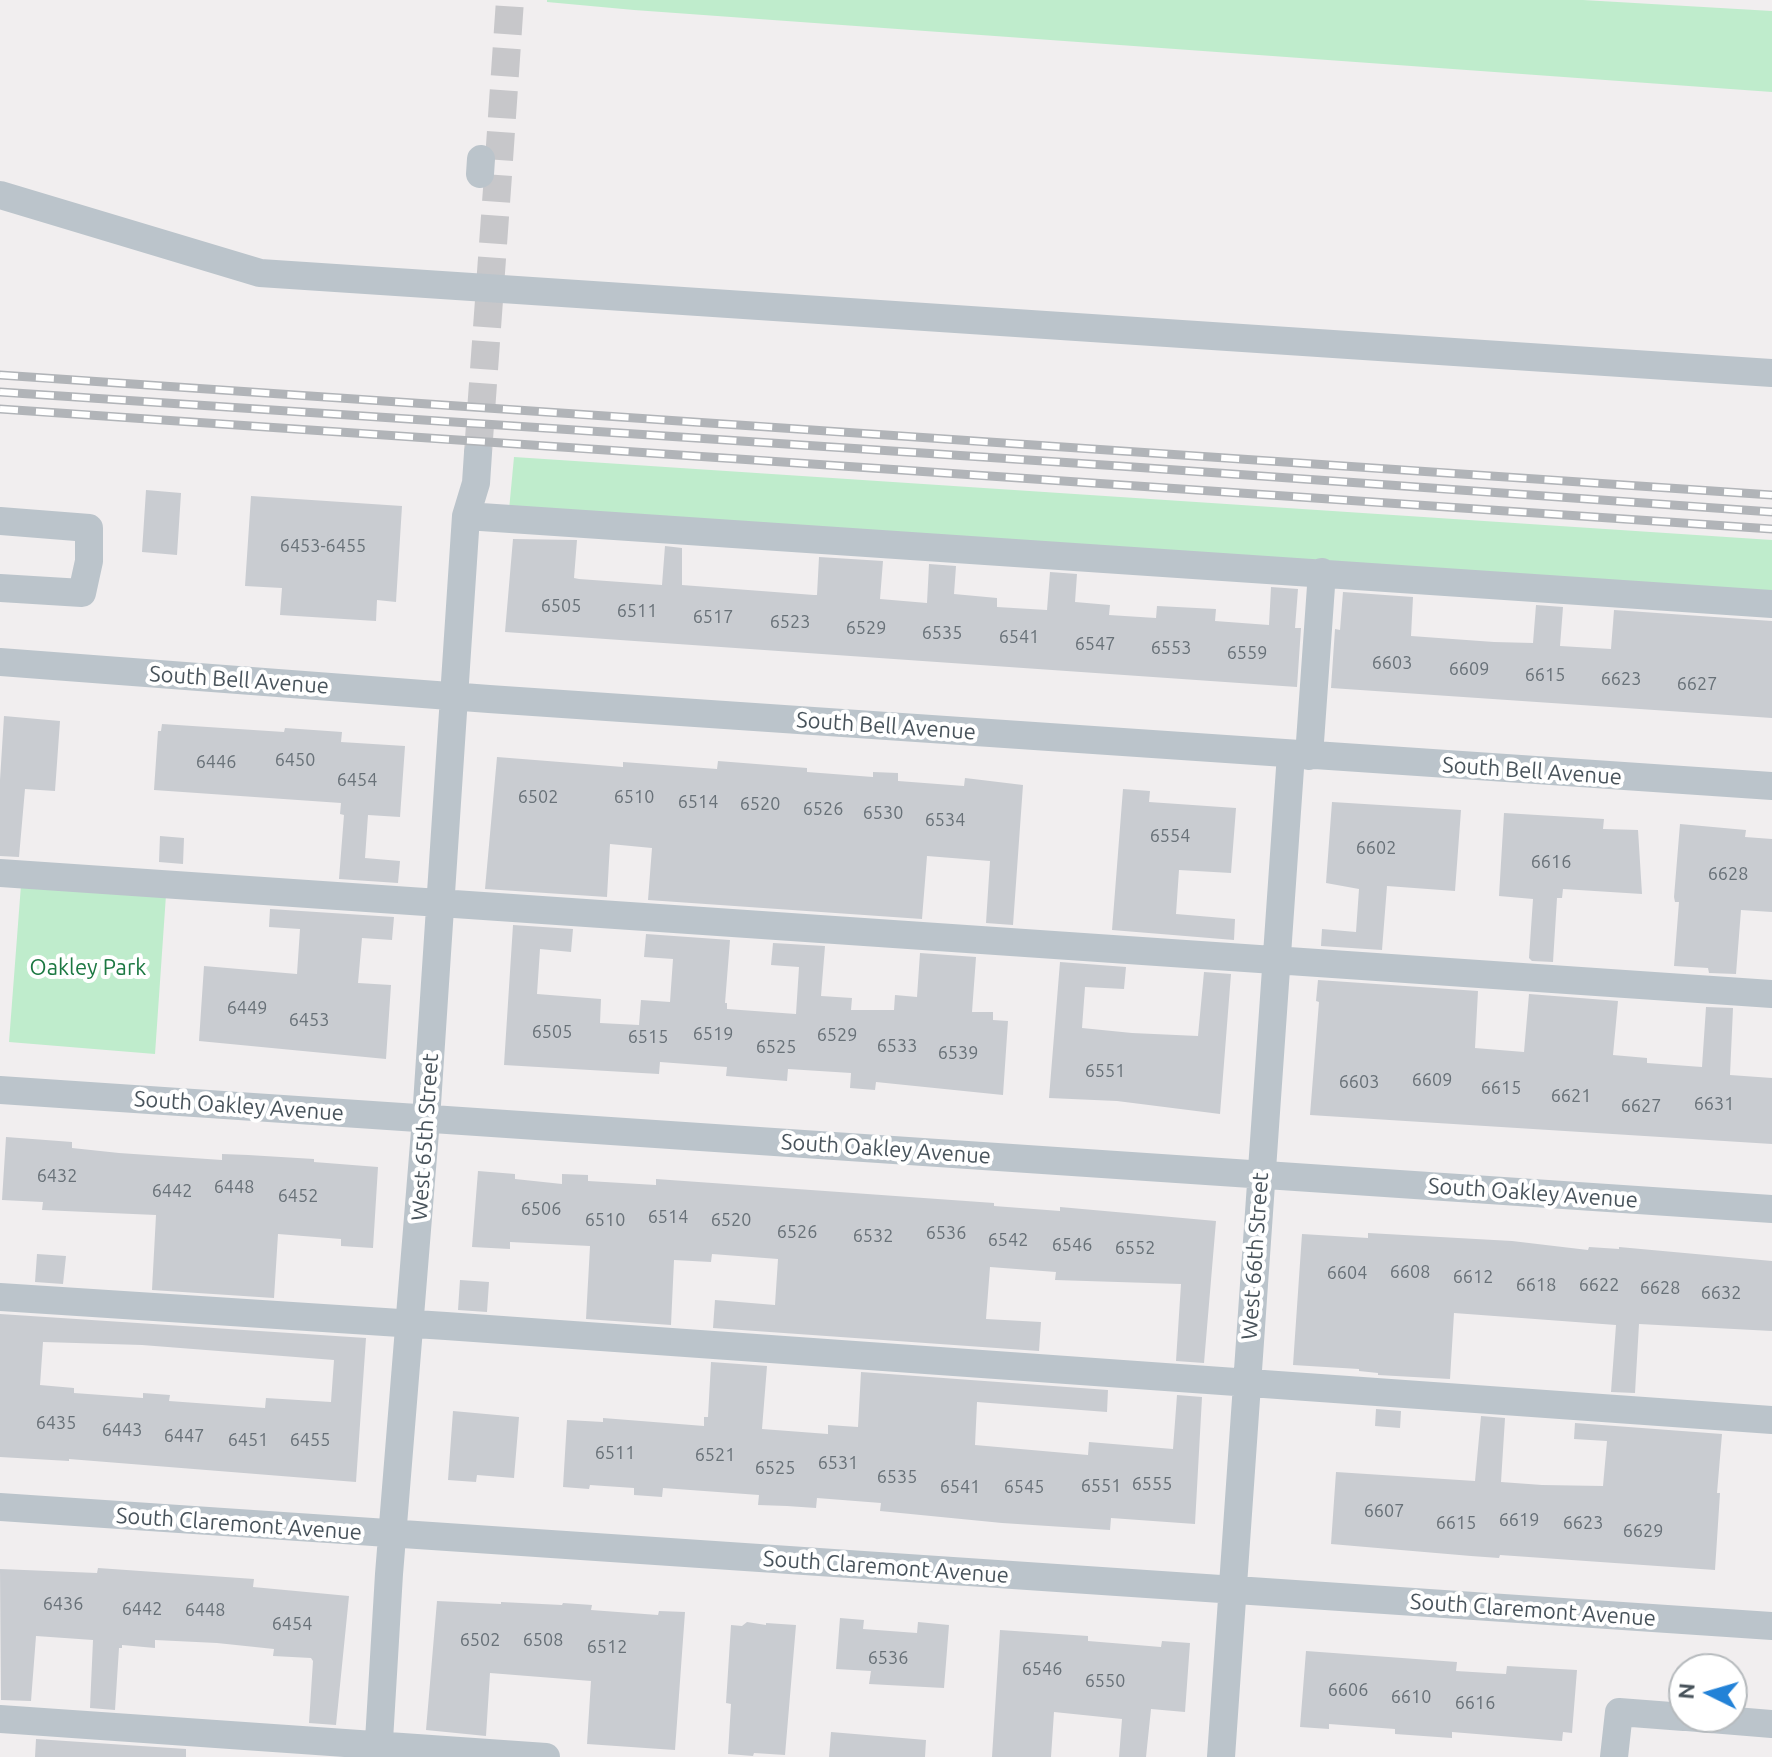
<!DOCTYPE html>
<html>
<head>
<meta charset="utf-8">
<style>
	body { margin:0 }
	#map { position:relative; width:1772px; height:1757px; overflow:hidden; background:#f1eeef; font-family:Ubuntu,sans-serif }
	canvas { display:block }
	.north { position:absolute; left:1668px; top:1653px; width:80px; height:80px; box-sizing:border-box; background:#fff; border:2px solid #b6babd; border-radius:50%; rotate:275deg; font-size:22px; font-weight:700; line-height:32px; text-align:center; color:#48535b }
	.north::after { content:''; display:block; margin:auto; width:28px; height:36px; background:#2382d7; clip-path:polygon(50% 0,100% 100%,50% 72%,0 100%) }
</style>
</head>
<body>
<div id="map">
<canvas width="1772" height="1757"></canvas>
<div class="north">N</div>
</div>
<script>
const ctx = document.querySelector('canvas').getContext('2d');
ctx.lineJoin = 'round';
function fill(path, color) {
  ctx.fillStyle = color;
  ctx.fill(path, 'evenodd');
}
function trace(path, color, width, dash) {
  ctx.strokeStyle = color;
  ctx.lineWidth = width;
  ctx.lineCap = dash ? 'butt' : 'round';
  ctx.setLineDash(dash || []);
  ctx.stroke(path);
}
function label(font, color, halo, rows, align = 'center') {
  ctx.font = font + ' Ubuntu,sans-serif';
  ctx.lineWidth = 8;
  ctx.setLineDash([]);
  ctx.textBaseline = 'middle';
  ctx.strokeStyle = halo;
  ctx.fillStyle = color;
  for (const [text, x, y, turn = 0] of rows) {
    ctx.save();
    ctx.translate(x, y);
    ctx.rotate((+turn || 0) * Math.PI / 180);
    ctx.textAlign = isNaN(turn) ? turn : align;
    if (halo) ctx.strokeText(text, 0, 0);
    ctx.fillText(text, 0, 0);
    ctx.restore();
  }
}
const green = new Path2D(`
	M547 0H1583L1772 11V92L634 10 547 2Z
	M514 457 1772 540V595L509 510Z
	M21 885 166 895 155 1054 9 1042Z`);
const building = new Path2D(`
	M146 490 181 493 177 555 142 552Z
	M251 496 402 506 396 602 377 600 376 621 280 615 282 588 245 586Z
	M513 539 577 540 574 578 579 579 662 585 665 546 682 548V585L814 595H817L819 557 883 561 880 599 927 603 929 564 956 566 954 594 997 598V607L1047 610 1050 572 1077 574 1075 602 1110 605 1109 615 1156 618 1157 606 1216 609 1215 621 1269 625 1271 587 1298 589 1295 628H1301L1297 687 505 632Z
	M1343 592 1413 597 1411 636 1494 642 1533 643 1536 605 1563 607 1560 646 1611 649 1614 610 1772 621V718L1331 688 1335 629 1340 630Z
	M4 716 60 721 55 791 25 789 19 857 0 856V780Z
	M162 724 284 732 285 728 342 732 341 742 405 746 400 817 368 815 365 858 400 861 398 883 339 879 344 815 340 814 341 803 154 790 158 731H161Z
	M497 757 623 767V762L717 769 718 761 807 768V772L873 777V772L898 773V781L964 786 965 778 1023 785 1013 925 986 923 990 861 927 856 922 919 648 900 652 848 610 844 607 897 485 889Z
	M1123 789 1150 791 1149 802 1236 808 1231 873 1179 870 1176 914 1235 919 1234 940 1112 930Z
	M1332 802 1461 810 1455 891 1387 886 1382 950 1321 946 1322 929 1356 932 1359 889 1326 883Z
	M1504 813 1604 819 1603 829 1638 830 1642 894 1563 889 1562 898H1557L1553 962 1532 961 1529 958 1533 899 1499 896Z
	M1680 824 1746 830 1745 837 1772 839V912L1741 910 1736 974 1709 973 1708 968 1674 966 1679 902H1675L1674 897Z
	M160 836 184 838 183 864 159 862Z
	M270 909 394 917 392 940 362 938 358 983 391 985 386 1059 199 1041 204 966 297 974 300 929 269 927Z
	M513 925 573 929 571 952 540 949 537 994 601 999 600 1023 639 1025 641 1000 670 1002 673 959 644 957 646 934 730 940 725 1003H727V1009L796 1014 799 967 771 965 773 943 825 946 821 996 852 998 851 1010H894L895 995 917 997 920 953 976 957 972 1012H993V1020L1008 1021 1003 1095 876 1082 875 1090 850 1088 851 1073 788 1069 787 1081 726 1076 727 1067 660 1062 659 1074 504 1065Z
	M1060 962 1126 967 1124 989 1085 987 1082 1028 1132 1033 1198 1036 1204 972 1231 974 1220 1114 1117 1101 1049 1098Z
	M1318 980 1478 991 1475 1048 1524 1052 1529 994 1618 1001 1613 1055 1647 1058V1063L1702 1067 1706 1007 1733 1008 1730 1075 1772 1078V1144L1310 1115 1319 1002 1316 1001Z
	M6 1137 72 1142V1148L119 1153 222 1160V1154L248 1155 314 1159V1162L378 1167 373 1248 341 1246V1239L278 1234 274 1298 152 1290 156 1215 42 1210 43 1202 2 1200Z
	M478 1171 515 1174V1179L562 1184V1174L588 1175V1181L656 1185V1179L994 1203V1206L1060 1211V1207L1216 1221 1204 1363 1176 1361 1181 1284 1055 1280 1056 1272 990 1267 986 1319 1041 1322 1039 1351 713 1328 715 1300 775 1305 778 1259 712 1254 711 1262 674 1260 671 1325 586 1319 590 1246 510 1242V1249L472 1247Z
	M1368 1233 1512 1241 1588 1250 1589 1247 1619 1249V1247L1772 1261V1331L1639 1324 1635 1393 1611 1392 1616 1325 1454 1313 1450 1379 1378 1375V1373L1359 1371V1369L1293 1365 1302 1234 1368 1238Z
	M37 1254 66 1256 63 1284 35 1282Z
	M460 1280 489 1282 487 1312 458 1310Z
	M0 1314 366 1338 356 1482 69 1459V1461L0 1457ZM43 1342 142 1345 334 1360 331 1402 266 1398 265 1408 169 1401 170 1395 143 1393V1398L74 1393V1388L40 1385Z
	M711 1362 767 1366 762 1429 828 1434V1425L858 1427 861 1372 1108 1390 1107 1412 977 1402 975 1445 1088 1455 1089 1442 1173 1449 1177 1395 1202 1397 1195 1524 1111 1518 1110 1530 1002 1523 880 1511 881 1503 817 1498 816 1508 787 1506 758 1505 759 1495 663 1488 662 1497 634 1495V1488L590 1485 589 1489 563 1487 567 1420 603 1422V1418L704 1426V1417H708Z
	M1376 1409 1401 1411 1400 1428 1375 1426Z
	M453 1411 519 1417 514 1478 477 1475 476 1482 448 1480Z
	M1481 1416 1505 1418 1501 1482 1542 1485 1603 1486 1607 1441 1574 1439 1575 1423 1722 1434 1717 1493H1720L1715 1570 1500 1555 1499 1558 1471 1556 1331 1544 1336 1472 1475 1481Z
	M98 1568 254 1579 253 1587 349 1596 336 1725 309 1723 313 1661 311 1658 273 1656 274 1649 217 1643 155 1640V1648L122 1645V1648H119L115 1710 90 1708 93 1640 36 1636 31 1701 1 1700 0 1569 97 1573Z
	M437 1601 501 1604V1602L562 1605 563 1603 592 1605 591 1610 658 1615 659 1611 685 1612 675 1750 587 1744 591 1681 490 1673 486 1736 426 1730Z
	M840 1618 864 1620 863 1629 917 1633 918 1622 949 1625 944 1688 869 1684 871 1671 836 1669Z
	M747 1622 766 1625V1623L796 1625 785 1755 754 1753 753 1756 728 1754 731 1704 726 1703 731 1625 742 1626Z
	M1000 1630 1088 1636V1641L1161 1647 1162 1641 1190 1643 1185 1712 1151 1709 1146 1757H1119L1122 1719 1054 1712 1051 1757H992Z
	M1306 1651 1457 1662 1456 1671 1506 1674 1507 1666 1577 1670 1572 1733 1563 1732 1562 1741 1452 1732V1738L1395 1734V1729L1329 1724V1729L1300 1727Z
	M831 1732 926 1740 925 1757H829Z
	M36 1739 186 1749V1757H35Z`);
const minorTunnel = new Path2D(`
	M499 160 510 0
	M478 453 498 175`);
const minor = new Path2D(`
	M480 174 481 159
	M0 195 260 273 1772 373
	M466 516 1772 604
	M0 521 89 528V561L82 593 0 588
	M0 662 489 699 1772 786
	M1309 756 1322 572
	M0 873 1772 994
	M0 1090 1772 1209
	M0 1297 446 1326 1772 1420
	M0 1507 1772 1626
	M1687 1717 1772 1724
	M0 1719 546 1757
	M378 1757 389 1574 426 1119 466 516 476 483 478 453
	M1221 1757 1291 754
	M1614 1757 1619 1712 1684 1717`);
const rail = new Path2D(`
	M0 375 1772 495
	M0 392 1119 466 1772 512
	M0 409 1772 529`);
const numberNames = [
	["6453-6455",323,546],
	["6505",561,606],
	["6511",637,611],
	["6517",713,617],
	["6523",790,622],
	["6529",866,628],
	["6535",942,633],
	["6541",1019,637],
	["6547",1095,644],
	["6553",1171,648],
	["6559",1247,653],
	["6603",1392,663],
	["6609",1469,669],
	["6615",1545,675],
	["6623",1621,679],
	["6627",1697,684],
	["6450",295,760],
	["6446",216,762],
	["6454",357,780],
	["6502",538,797],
	["6510",634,797],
	["6514",698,802],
	["6520",760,804],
	["6526",823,809],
	["6530",883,813],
	["6534",945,820],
	["6554",1170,836],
	["6602",1376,848],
	["6616",1551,862],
	["6628",1728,874],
	["6449",247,1008],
	["6453",309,1020],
	["6505",552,1032],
	["6519",713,1034],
	["6529",837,1035],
	["6515",648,1037],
	["6533",897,1046],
	["6525",776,1047],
	["6539",958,1053],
	["6551",1105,1071],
	["6609",1432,1080],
	["6603",1359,1082],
	["6615",1501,1088],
	["6621",1571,1096],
	["6631",1714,1104],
	["6627",1641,1106],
	["6432",57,1176],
	["6448",234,1187],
	["6442",172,1191],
	["6452",298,1196],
	["6506",541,1209],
	["6514",668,1217],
	["6510",605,1220],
	["6520",731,1220],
	["6526",797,1232],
	["6536",946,1233],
	["6532",873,1236],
	["6542",1008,1240],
	["6546",1072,1245],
	["6552",1135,1248],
	["6608",1410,1272],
	["6604",1347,1273],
	["6612",1473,1277],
	["6618",1536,1285],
	["6622",1599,1285],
	["6628",1660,1288],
	["6632",1721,1293],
	["6435",56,1423],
	["6443",122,1430],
	["6447",184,1436],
	["6451",248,1440],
	["6455",310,1440],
	["6511",615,1453],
	["6521",715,1455],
	["6531",838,1463],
	["6525",775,1468],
	["6535",897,1477],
	["6555",1152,1484],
	["6551",1101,1486],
	["6541",960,1487],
	["6545",1024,1487],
	["6607",1384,1511],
	["6619",1519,1520],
	["6615",1456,1523],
	["6623",1583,1523],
	["6629",1643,1531],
	["6436",63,1604],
	["6442",142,1609],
	["6448",205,1610],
	["6454",292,1624],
	["6502",480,1640],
	["6508",543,1640],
	["6512",607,1647],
	["6536",888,1658],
	["6546",1042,1669],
	["6550",1105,1681],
	["6606",1348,1690],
	["6610",1411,1697],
	["6616",1475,1703]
];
const streetNames = [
	["South Bell Avenue",239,680,4],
	["South Bell Avenue",886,726,4],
	["South Bell Avenue",1532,771,4],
	["South Oakley Avenue",239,1106,4],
	["West 65th Street",425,1137,-86],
	["South Oakley Avenue",886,1149,4],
	["South Oakley Avenue",1533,1193,4],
	["West 66th Street",1255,1256,-86],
	["South Claremont Avenue",239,1524,4],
	["South Claremont Avenue",886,1567,4],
	["South Claremont Avenue",1533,1610,4]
];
const parkNames = [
	["Oakley Park",88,968]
];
fill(green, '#bfeccc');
fill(building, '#c9ccd1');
trace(minorTunnel, '#c7c7ca', 28, [28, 14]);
trace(minor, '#bbc4cb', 28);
trace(rail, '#b1b4b8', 9);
trace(rail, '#fff', 6, [18]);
label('18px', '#687178', null, numberNames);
label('22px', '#48535b', '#fff', streetNames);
label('22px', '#1c7842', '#fff', parkNames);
</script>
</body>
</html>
